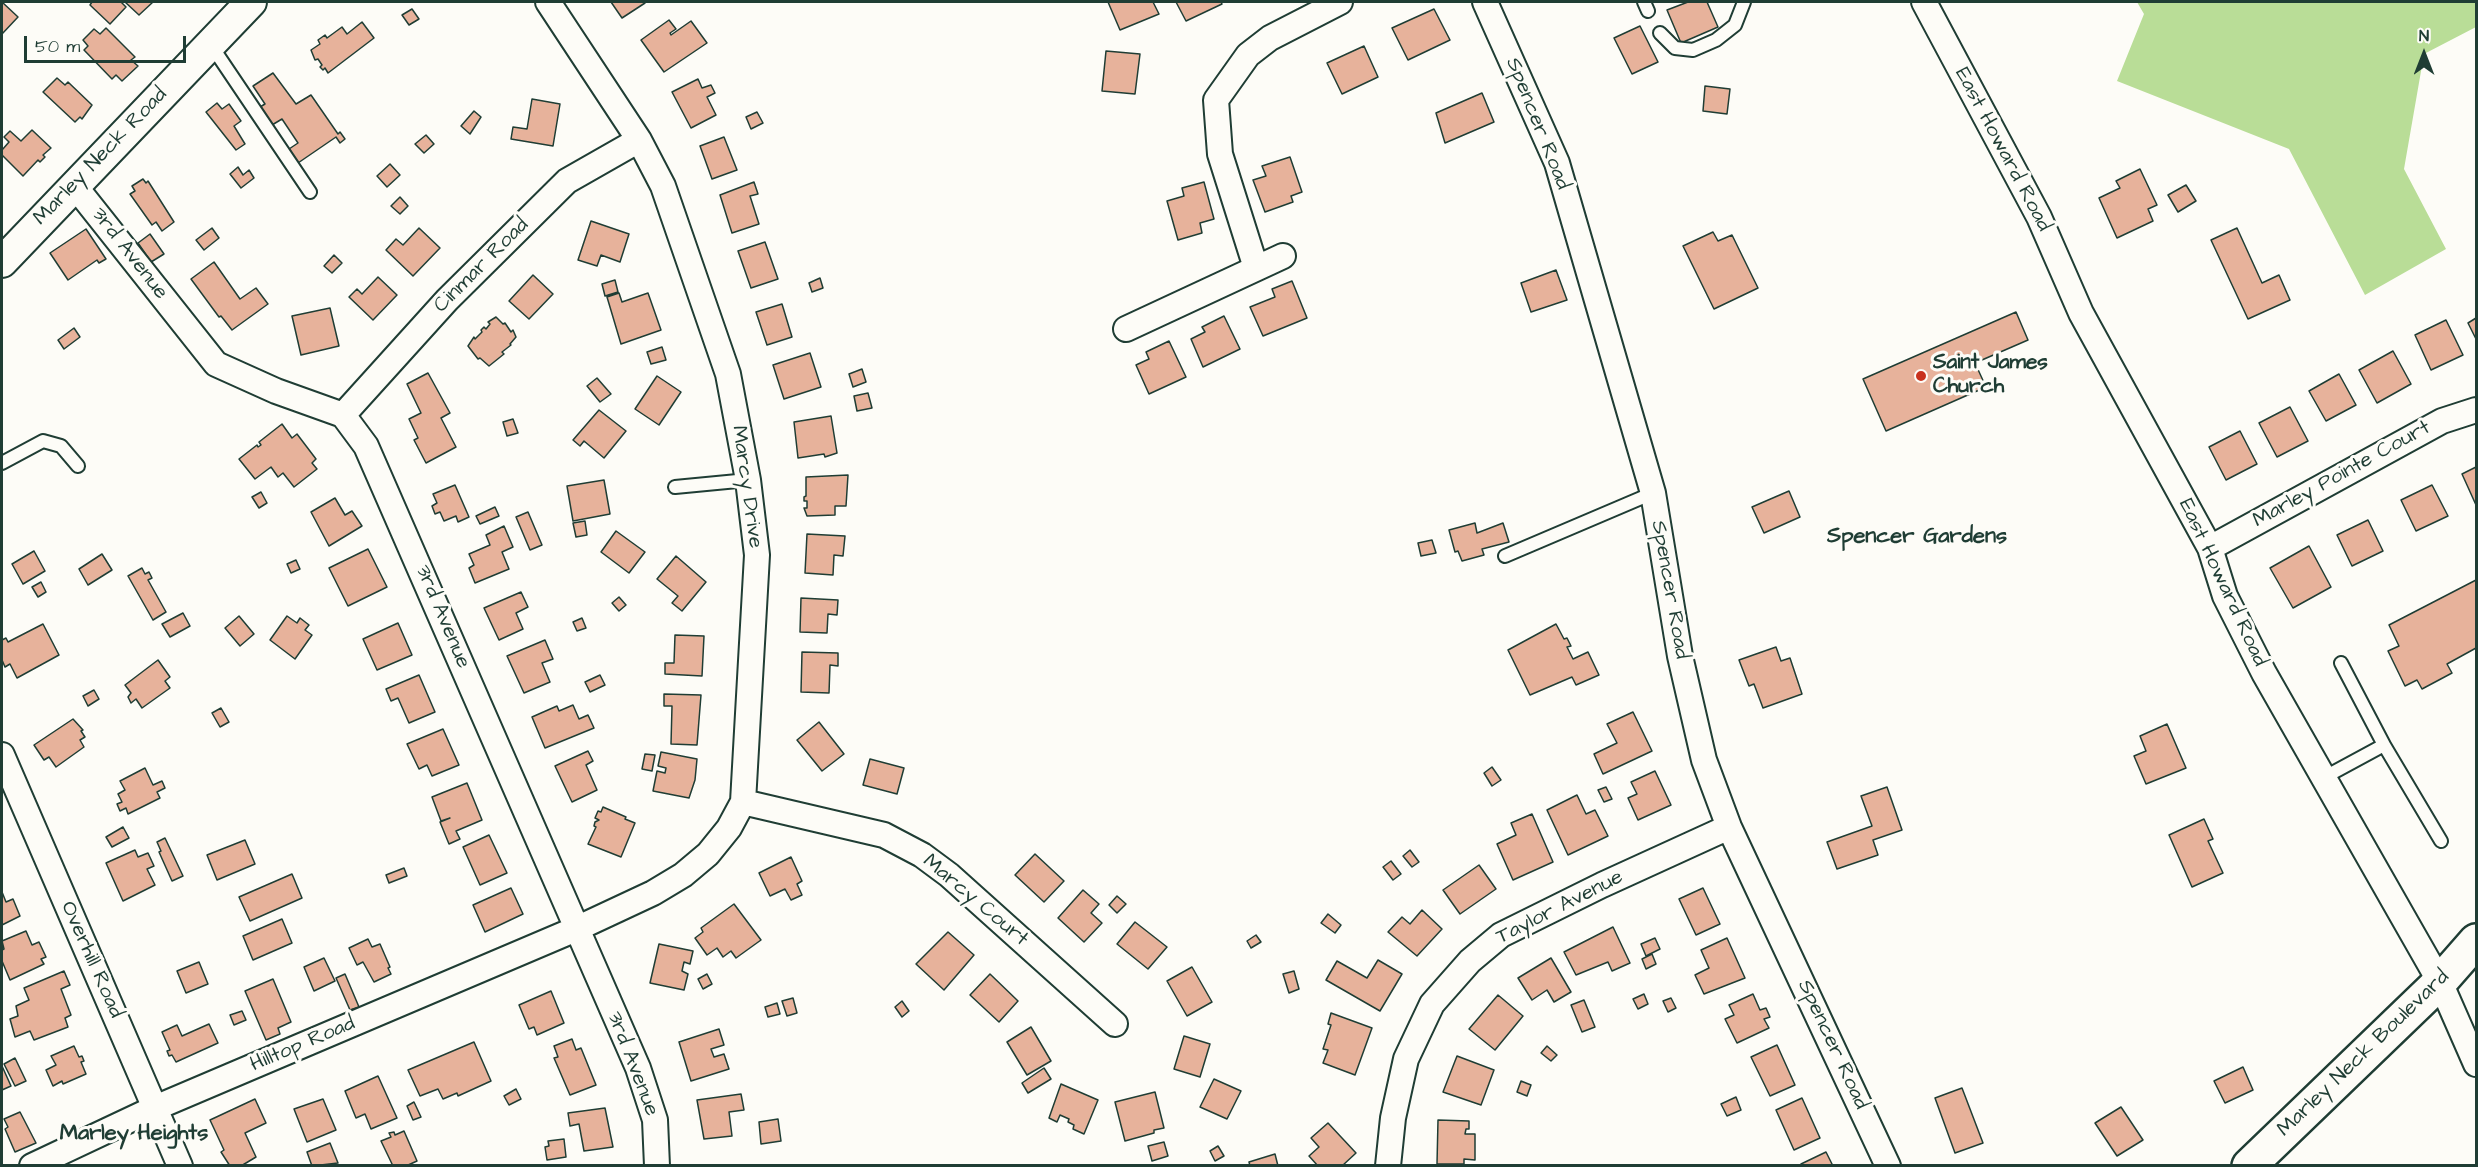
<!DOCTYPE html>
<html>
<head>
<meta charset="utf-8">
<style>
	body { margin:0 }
	#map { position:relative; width:2478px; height:1167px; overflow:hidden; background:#fdfcf7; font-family:"Architects Daughter",sans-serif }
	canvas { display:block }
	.frame { position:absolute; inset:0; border:3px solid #1f3d34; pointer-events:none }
	.north { position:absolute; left:2394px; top:24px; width:60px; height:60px; -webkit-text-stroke:4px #fdfcf7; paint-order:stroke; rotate:0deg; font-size:16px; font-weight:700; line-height:24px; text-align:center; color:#1f3d34 }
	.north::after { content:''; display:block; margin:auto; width:21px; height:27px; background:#1f3d34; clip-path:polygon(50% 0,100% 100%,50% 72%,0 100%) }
	.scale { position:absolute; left:24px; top:36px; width:162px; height:27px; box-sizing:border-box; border:3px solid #1f3d34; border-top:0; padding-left:8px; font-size:18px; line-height:21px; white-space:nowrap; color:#1f3d34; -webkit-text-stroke:4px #fdfcf7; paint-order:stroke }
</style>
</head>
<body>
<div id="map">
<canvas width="2478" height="1167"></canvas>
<div class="frame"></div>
<div class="north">N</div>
<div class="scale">50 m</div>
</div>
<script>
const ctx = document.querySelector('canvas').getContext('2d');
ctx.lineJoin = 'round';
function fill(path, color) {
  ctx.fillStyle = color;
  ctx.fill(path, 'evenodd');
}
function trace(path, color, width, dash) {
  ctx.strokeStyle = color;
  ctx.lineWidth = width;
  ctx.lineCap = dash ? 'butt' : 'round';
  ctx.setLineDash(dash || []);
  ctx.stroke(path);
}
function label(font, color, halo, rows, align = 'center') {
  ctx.font = font + ' "Architects Daughter",sans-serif';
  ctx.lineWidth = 6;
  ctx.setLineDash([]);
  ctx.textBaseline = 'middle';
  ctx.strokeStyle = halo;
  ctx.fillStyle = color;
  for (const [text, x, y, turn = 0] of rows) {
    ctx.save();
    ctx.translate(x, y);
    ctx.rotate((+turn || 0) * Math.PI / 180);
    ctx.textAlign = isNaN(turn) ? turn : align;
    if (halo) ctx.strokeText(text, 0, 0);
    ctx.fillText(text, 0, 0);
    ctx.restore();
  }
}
const green = new Path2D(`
	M2137 2H2476V27L2424 54 2404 169 2446 249 2365 295 2289 149 2117 81 2144 14Z`);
const building = new Path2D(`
	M2 2 18 17 2 34Z
	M92 2H121L126 7 110 24 90 5Z
	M125 2H153L139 15Z
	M611 2H644L645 3 622 18Z
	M1108 2H1153L1159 14 1120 30Z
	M1176 2H1221L1222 4 1186 21Z
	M1688 2H1707L1718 27 1681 43 1667 10Z
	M412 9 419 19 409 25 402 15Z
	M1434 9 1450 40 1408 60 1392 28Z
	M669 20 676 29 670 33 671 35 691 21 707 43 664 72 641 40Z
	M362 22 374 38 328 73 325 68 323 70 320 67 322 65 318 59 315 60 311 50 320 44 318 40 325 35 327 38 342 27 347 34Z
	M1640 26 1658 62 1632 74 1614 38Z
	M106 28 135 57 131 60 138 66 122 81 116 75 112 79 84 50 88 46 83 40 94 29 100 34Z
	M1364 46 1378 77 1342 94 1327 63Z
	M1106 51 1140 54 1135 94 1102 91Z
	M273 73 296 104 311 95 338 134 340 132 345 139 340 143 336 137 298 163 289 149 298 143 282 119 272 125 260 107 265 104 253 86Z
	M57 78 65 85 68 82 92 105 82 119 80 117 75 122 43 92Z
	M698 79 702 88 711 85 715 93 707 97 716 115 691 128 672 92Z
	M1705 86 1730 89 1727 114 1703 111Z
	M1482 93 1494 122 1445 143 1436 113Z
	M532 99 560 104 553 146 511 139 513 127 527 129Z
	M217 103 222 109 229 104 241 121 234 126 245 144 236 150 206 112Z
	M474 111 481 117 470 134 461 126Z
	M757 112 763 123 751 129 746 117Z
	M32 130 51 148 43 155 45 157 40 162 38 160 23 176 2 155V150L9 142 4 137 10 131 21 141Z
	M426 135 434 144 424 153 415 144Z
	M724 137 737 170 712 179 700 146Z
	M1290 157 1302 192 1291 196 1293 202 1265 212 1253 180 1266 176 1262 166Z
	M390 164 400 175 387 187 377 176Z
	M238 167 243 175 249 170 254 178 241 188 230 174Z
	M2140 169 2157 205 2148 209 2153 221 2117 238 2099 198 2120 188 2116 181Z
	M143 179 146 183 148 181 174 222 162 231 156 222 152 225 130 194 135 191 132 186Z
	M754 182 758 194 750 196 759 224 732 233 720 195Z
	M1204 182 1214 219 1200 223 1202 233 1178 240 1167 201 1184 196 1182 188Z
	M2186 185 2196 201 2178 212 2168 195Z
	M400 197 408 206 400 214 391 206Z
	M591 221 629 234 620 262 601 255 597 266 578 260Z
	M212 228 219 238 204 250 196 240Z
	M419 228 440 248 413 276 386 250 396 239 403 245Z
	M2237 228 2262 283 2279 275 2290 300 2248 319 2211 240Z
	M86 229 106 259 99 263 97 260 68 280 50 253Z
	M1713 232 1718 241 1732 235 1758 288 1714 309 1683 246Z
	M150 234 164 254 151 262 138 243Z
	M765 242 778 279 751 288 738 251Z
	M334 255 342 263 332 273 324 266Z
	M214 262 240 299 256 288 268 304 232 330 221 316 219 317 191 279Z
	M1556 270 1567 300 1531 312 1521 283Z
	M533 275 553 294 529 319 509 301Z
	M378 277 397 295 373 320 349 297 357 289 362 294Z
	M820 278 823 288 812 292 809 283Z
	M615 280 618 292 605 296 602 284Z
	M1292 281 1307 318 1263 336 1250 307 1275 297 1272 289Z
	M619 293 622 302 648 293 661 330 621 344 607 297Z
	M782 304 792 337 767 345 756 312Z
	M330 308 339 346 301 355 292 316Z
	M2016 312 2028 340 1975 363 1986 387 1886 431 1863 379Z
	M1224 316 1240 349 1203 367 1191 339 1205 332 1202 327Z
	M496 317 503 324 505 323 511 332 513 330 516 337 510 344 511 345 502 352 504 354 489 366 480 358 478 359 468 346 474 337 475 339 482 332 481 330 484 327 486 329 490 324 488 322Z
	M2476 318V339L2468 323Z
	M2446 320 2463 355 2431 370 2415 335Z
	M74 328 80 337 64 349 58 340Z
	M1169 341 1186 377 1149 394 1136 365 1149 359 1146 352Z
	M662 347 666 360 651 364 647 352Z
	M2393 351 2411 384 2377 403 2359 370Z
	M810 353 821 387 784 399 773 365Z
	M862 369 866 382 853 387 849 374Z
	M428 373 450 413 441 418 456 447 426 463 414 440 418 438 409 419 421 413 407 384Z
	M2339 374 2356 405 2326 421 2309 391Z
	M657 376 681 392 659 425 635 409Z
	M597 378 611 394 600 402 587 386Z
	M868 393 872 408 857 411 854 396Z
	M2290 407 2308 441 2277 457 2259 423Z
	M599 410 626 431 604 458 584 441 580 446 573 440Z
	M831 416 837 453 825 457 824 454 798 458 794 422Z
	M513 419 518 433 507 436 503 422Z
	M282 424 292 438 297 434 316 459 312 463 317 469 294 487 283 473 278 477 271 467 255 479 239 459 257 445 258 447 261 445 259 442Z
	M2240 431 2257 464 2226 480 2209 447Z
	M2476 467V505L2462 474Z
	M848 475 846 506H835V515L807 516 804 508H807V501H804V497L806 496V477Z
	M604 480 610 514 573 521 567 486Z
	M455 485 469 517 458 522 456 516 444 521 440 512 435 514 432 506 437 503 433 494Z
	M2432 485 2448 516 2416 531 2401 500Z
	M1789 491 1800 517 1764 533 1752 507Z
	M261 492 267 503 259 508 252 497Z
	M335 498 345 515 352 511 362 526 329 546 311 512Z
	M495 507 499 516 480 524 476 516Z
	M528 512 542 545 530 550 516 517Z
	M2368 520 2383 551 2352 566 2337 535Z
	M585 521 587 535 576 537 573 523Z
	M1475 523 1477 533 1503 523 1509 542 1482 549 1484 555 1462 561 1458 551 1455 552 1449 530Z
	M504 526 513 547 502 552 509 569 475 583 469 568 474 565 469 554 490 545 486 535Z
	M616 531 645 552 629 573 601 552Z
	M807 534 845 536 843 556 834 555 833 575 805 573Z
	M1432 540 1436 553 1421 556 1418 543Z
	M2309 546 2331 587 2293 608 2270 568Z
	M368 549 387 587 348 606 329 568Z
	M34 551 45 571 23 584 12 564Z
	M102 554 112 570 88 585 79 569Z
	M676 556 706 582 682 611 672 603 678 596 657 579Z
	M296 560 300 569 291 573 287 564Z
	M142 568 145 574 149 572 152 578 148 580 166 612 153 620 128 576Z
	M2476 580V648L2447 664 2452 673 2422 689 2417 680 2405 686 2388 651 2399 646 2389 625Z
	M41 582 46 592 38 597 32 587Z
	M521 592 528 607 516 613 523 629 499 640 484 608Z
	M619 597 626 605 619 611 612 603Z
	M801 598 838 600 837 615 828 614 827 633 800 632Z
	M183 613 190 626 170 637 162 624Z
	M239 616 254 634 240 646 225 628Z
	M287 616 297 623 300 618 309 625 305 630 312 635 295 659 270 640Z
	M582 618 586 628 577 631 573 622Z
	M398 623 412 655 377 670 363 639Z
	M43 624 59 655 17 678 10 664 5 667 2 660V640L6 638 8 642Z
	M1556 624 1564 639 1567 638 1571 646 1567 647 1573 659 1588 652 1599 675 1576 685 1572 677 1530 695 1508 650Z
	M675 635 704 636 702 676 665 674V663H674Z
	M545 640 553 659 542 663 550 682 524 693 507 656Z
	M1776 647 1781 661 1790 658 1802 694 1763 708 1754 684 1749 686 1739 660Z
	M802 652 838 653V666L830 665 829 693 801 692Z
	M158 660 170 677 165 681 170 688 142 708 136 699 131 703 128 697 131 693 125 685Z
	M419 675 435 712 409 723 398 698 391 701 386 689Z
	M600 675 605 685 590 692 585 682Z
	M94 690 99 699 88 706 83 696Z
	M664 694 701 695 697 745 671 744 672 706H664Z
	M573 705 579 719 588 715 594 728 545 748 532 717 557 706 559 711Z
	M221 708 229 722 220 727 212 713Z
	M1633 712 1652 751 1603 774 1594 754 1617 743 1607 724Z
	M73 719 83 730 81 731 85 737 80 740 84 747 56 767 49 757 44 760 34 745Z
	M819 722 844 754 822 771 797 740Z
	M2167 724 2186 768 2146 784 2134 756 2146 751 2140 736Z
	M443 729 459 765 432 776 427 765 419 769 407 744Z
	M588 751 593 761 586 765 597 790 572 802 555 766Z
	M661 752 697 759 695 780 689 798 653 791 657 771 665 773 666 768 658 766Z
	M645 754 655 755 652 771 642 769Z
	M870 759 904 768 897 794 863 785Z
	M1492 767 1501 780 1492 786 1484 773Z
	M145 768 153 785 162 781 165 788 157 792 160 798 128 814 126 808 120 811 117 804 122 802 118 794 125 790 120 781Z
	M1655 771 1671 805 1638 820 1628 798 1637 794 1631 782Z
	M467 783 482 820 456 831 460 839 449 844 440 822 450 818 441 821 432 797Z
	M1606 787 1612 799 1604 802 1598 790Z
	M1887 787 1902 830 1873 840 1878 855 1837 869 1827 842 1872 826 1861 796Z
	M1577 795 1586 814 1595 810 1608 836 1568 855 1547 810Z
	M603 807 626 817 625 819 635 823 621 857 588 844 596 827 594 826 595 822 599 820 595 818 598 811 601 812Z
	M1532 814 1553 862 1513 880 1497 844 1516 835 1511 823Z
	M2204 819 2213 839 2208 841 2223 873 2192 887 2169 835Z
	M123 827 129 838 112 847 106 837Z
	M489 835 507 873 480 885 463 847Z
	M165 838 183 876 172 881 159 852 161 851 157 842Z
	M245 840 255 864 217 880 207 855Z
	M135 850 138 857 148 853 154 866 147 869 155 885 123 901 106 863Z
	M1410 850 1419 862 1412 867 1403 856Z
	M1035 854 1064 881 1044 902 1015 875Z
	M791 857 802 881 797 884 802 895 791 900 785 889 770 896 759 873Z
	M1391 861 1401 874 1393 880 1383 867Z
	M1479 865 1496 889 1460 914 1443 890Z
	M404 868 407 876 389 883 386 875Z
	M292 874 302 898 250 921 239 897Z
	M511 888 523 914 485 932 473 905Z
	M1703 888 1720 924 1696 935 1679 899Z
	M1083 890 1099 904 1091 913 1102 923 1084 942 1058 918Z
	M2 892 6 902 13 899 20 916 2 925Z
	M1117 896 1126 904 1117 913 1109 905Z
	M734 904 761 940 736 958 731 951 723 957 717 948 707 955 695 938 703 932 701 928Z
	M1422 910 1442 929 1417 956 1388 932 1402 917 1410 924Z
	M1328 914 1341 925 1335 933 1321 923Z
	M282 919 292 943 253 960 243 936Z
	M1135 922 1167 947 1148 969 1117 944Z
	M1613 927 1630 963 1612 971 1608 962 1576 975 1564 952Z
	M26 931 32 945 39 942 46 957 41 959 44 964 10 980 2 961V950L4 949 2 941Z
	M948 932 974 955 944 990 916 964Z
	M1256 935 1261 942 1251 948 1247 941Z
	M1655 938 1660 949 1646 956 1641 944Z
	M1727 938 1745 978 1704 994 1695 975 1709 968 1701 950Z
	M368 939 372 947 380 944 390 967 388 968 391 974 374 982 363 962 357 965 349 948Z
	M659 944 693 951 690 964 684 962 682 971 688 974 684 990 650 983Z
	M1652 954 1656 964 1646 969 1642 959Z
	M324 958 335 981 314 991 304 967Z
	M1551 958 1571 992 1554 1002 1547 990 1532 1000 1518 978Z
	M1378 960 1402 974 1380 1011 1326 980 1337 961 1367 978Z
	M199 962 208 984 186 993 177 971Z
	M1192 967 1212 1002 1187 1016 1167 981Z
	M64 971 70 985 61 989 71 1015 65 1018 68 1027 34 1040 30 1031 15 1037 10 1019 18 1016 16 1006 29 1000 24 988Z
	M1294 971 1299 989 1289 993 1283 974Z
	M345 974 359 1007 350 1010 336 978Z
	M707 974 712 984 703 989 698 979Z
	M990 974 1018 1001 999 1022 970 995Z
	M273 979 291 1022 278 1028 280 1034 266 1040 245 991Z
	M551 991 564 1023 537 1035 534 1027 529 1029 519 1005Z
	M1644 994 1648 1004 1638 1009 1633 999Z
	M1753 994 1760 1010 1766 1008 1770 1017 1764 1019 1769 1028 1737 1043 1725 1019 1734 1015 1729 1005Z
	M1498 995 1523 1016 1495 1050 1469 1029Z
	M793 998 797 1013 787 1016 782 1001Z
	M1671 998 1676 1008 1668 1012 1663 1001Z
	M1584 1000 1595 1027 1582 1032 1571 1005Z
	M902 1001 909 1011 902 1017 895 1007Z
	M777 1003 780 1014 768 1017 765 1007Z
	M242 1011 246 1020 234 1025 230 1015Z
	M1331 1013 1372 1028 1355 1075 1323 1063 1328 1050 1323 1049 1331 1025 1328 1024Z
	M209 1024 218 1043 176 1062 172 1055 169 1056 167 1051 170 1050 162 1032 177 1025 182 1036Z
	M1031 1027 1051 1061 1027 1075 1007 1042Z
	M719 1029 724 1045 711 1049 714 1057 724 1054 729 1069 691 1081 679 1042Z
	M1184 1036 1210 1044 1200 1077 1174 1069Z
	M572 1039 576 1050 581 1048 596 1085 570 1095 554 1058 558 1057 554 1046Z
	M474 1042 491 1081 458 1096 457 1093 443 1099 438 1089 420 1096 408 1070Z
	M1777 1045 1795 1085 1770 1096 1751 1057Z
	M74 1046 79 1057 82 1056 84 1061 81 1062 86 1074 63 1084 62 1081 53 1086 46 1070 56 1065 51 1056Z
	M1547 1046 1557 1055 1551 1061 1541 1053Z
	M1457 1056 1494 1070 1481 1105 1443 1092Z
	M15 1058 26 1081 15 1086 4 1064Z
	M2 1066 11 1086 2 1090Z
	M2243 1067 2253 1090 2225 1103 2214 1081Z
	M1044 1068 1051 1079 1028 1093 1022 1083Z
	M378 1076 397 1118 371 1129 365 1114 356 1118 345 1091Z
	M1214 1079 1241 1091 1227 1119 1200 1107Z
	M1521 1081 1531 1085 1527 1096 1517 1092Z
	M1061 1084 1098 1100 1084 1134 1073 1129 1074 1125 1068 1122 1069 1119 1060 1115 1057 1122 1049 1118Z
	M1962 1088 1983 1143 1955 1153 1935 1098Z
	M516 1089 521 1099 509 1105 504 1096Z
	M1155 1092 1164 1128 1154 1130V1133L1125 1141 1115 1102Z
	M741 1094 744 1110 729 1112 732 1136 704 1139 697 1100Z
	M1736 1097 1741 1110 1727 1116 1721 1104Z
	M1802 1098 1820 1138 1794 1150 1776 1110Z
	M255 1099 266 1123 245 1133 256 1157 241 1166H230L221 1152 224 1150 210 1120Z
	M323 1099 336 1130 307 1142 294 1109Z
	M414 1102 421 1117 413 1120 407 1106Z
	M2121 1107 2143 1140 2117 1156 2095 1123Z
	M605 1108 613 1147 584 1151 579 1124 570 1126 568 1113Z
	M20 1112 36 1143 15 1152 5 1129 8 1127 4 1119Z
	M778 1119 781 1141 761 1144 759 1122Z
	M1438 1120 1469 1121V1129H1466L1465 1134H1475V1160L1464 1159V1164H1437Z
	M1328 1123 1356 1153 1342 1166H1318L1309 1156 1319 1147 1311 1138Z
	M404 1131 417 1161 406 1166H393L381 1141 391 1137 389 1133 394 1132 395 1135Z
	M564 1139 566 1157 547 1160 545 1147 549 1146 548 1141Z
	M1164 1142 1168 1156 1152 1161 1148 1146Z
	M330 1143 338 1163 312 1166 307 1152Z
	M1218 1146 1224 1156 1215 1161 1210 1151Z
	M1826 1152 1833 1166H1801V1164Z
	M1275 1154 1278 1166H1250L1249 1162Z`);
const service = new Path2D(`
	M1644 2 1648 11
	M1660 33 1675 48 1693 50 1716 40 1735 25 1744 2
	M211 45 310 192
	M2 463 43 441 61 446 78 466
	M675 487 748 480
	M1505 556 1653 493
	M2384 745 2441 841
	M2323 778 2384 745 2341 663`);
const minor = new Path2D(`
	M1485 2 1557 163 1653 493 1680 656 1704 760 1729 827 1888 1166
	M1924 2 2039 217 2081 313 2210 548 2225 596 2264 673 2440 982 2476 1064
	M74 185 216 364 276 391 343 415 366 446 638 1068 655 1120 657 1166
	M1256 268 1220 154 1216 100 1248 55 1270 38 1340 2
	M1126 329 1283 256
	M343 415 447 300 567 181 639 140
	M2210 548 2442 421 2476 410
	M2 755 180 1166
	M743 802 884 835 922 855 949 875 1115 1024
	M32 1166 155 1108 576 929 653 893 683 875 708 854 729 828 743 802 757 555 748 480 728 374 663 186 639 140 548 2
	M1388 1166 1393 1118 1406 1059 1432 1004 1470 961 1501 935 1602 885 1729 827`);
const tertiary = new Path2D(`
	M2 262 251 2`);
const secondary = new Path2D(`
	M2249 1166 2440 982 2476 941`);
const markers = [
	[1921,376,6,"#c8321e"]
];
const streetNames = [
	["Spencer Road",1537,124,68],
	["East Howard Road",2002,150,62],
	["Marley Neck Road",101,157,-46],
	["3rd Avenue",129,254,52],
	["Cinmar Road",482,266,-45],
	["Marley Pointe Court",2342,475,-29],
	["Marcy Drive",746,487,82],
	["East Howard Road",2222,583,65],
	["Spencer Road",1669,590,80],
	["3rd Avenue",442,617,67],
	["Marcy Court",975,901,40],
	["Taylor Avenue",1560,908,-27],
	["Overhill Road",91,960,66],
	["Hilltop Road",303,1045,-23],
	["Spencer Road",1832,1045,65],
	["Marley Neck Boulevard",2364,1054,-44],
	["3rd Avenue",632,1064,69]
];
const poiNames = [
	["Saint James",1933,364],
	["Church",1933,388]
];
const neighbourhoodNames = [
	["Spencer Gardens",1917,537],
	["Marley Heights",134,1134]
];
fill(green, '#b9dd97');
fill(building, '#e7b29b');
trace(building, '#1f3d34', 1.5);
trace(service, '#1f3d34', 16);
trace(minor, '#1f3d34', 28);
trace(tertiary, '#1f3d34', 34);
trace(secondary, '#1f3d34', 38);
trace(service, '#fdfcf7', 12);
trace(minor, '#fdfcf7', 24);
trace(tertiary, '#fdfcf7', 30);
trace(secondary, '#fdfcf7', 33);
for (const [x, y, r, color] of markers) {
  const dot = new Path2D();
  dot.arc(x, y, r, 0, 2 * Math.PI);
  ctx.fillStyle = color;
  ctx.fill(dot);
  trace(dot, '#fdfcf7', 2);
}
label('21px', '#1f3d34', '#fdfcf7', streetNames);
label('bold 21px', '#1f3d34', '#fdfcf7', poiNames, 'left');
label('bold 22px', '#1f3d34', '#fdfcf7', neighbourhoodNames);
</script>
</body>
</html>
